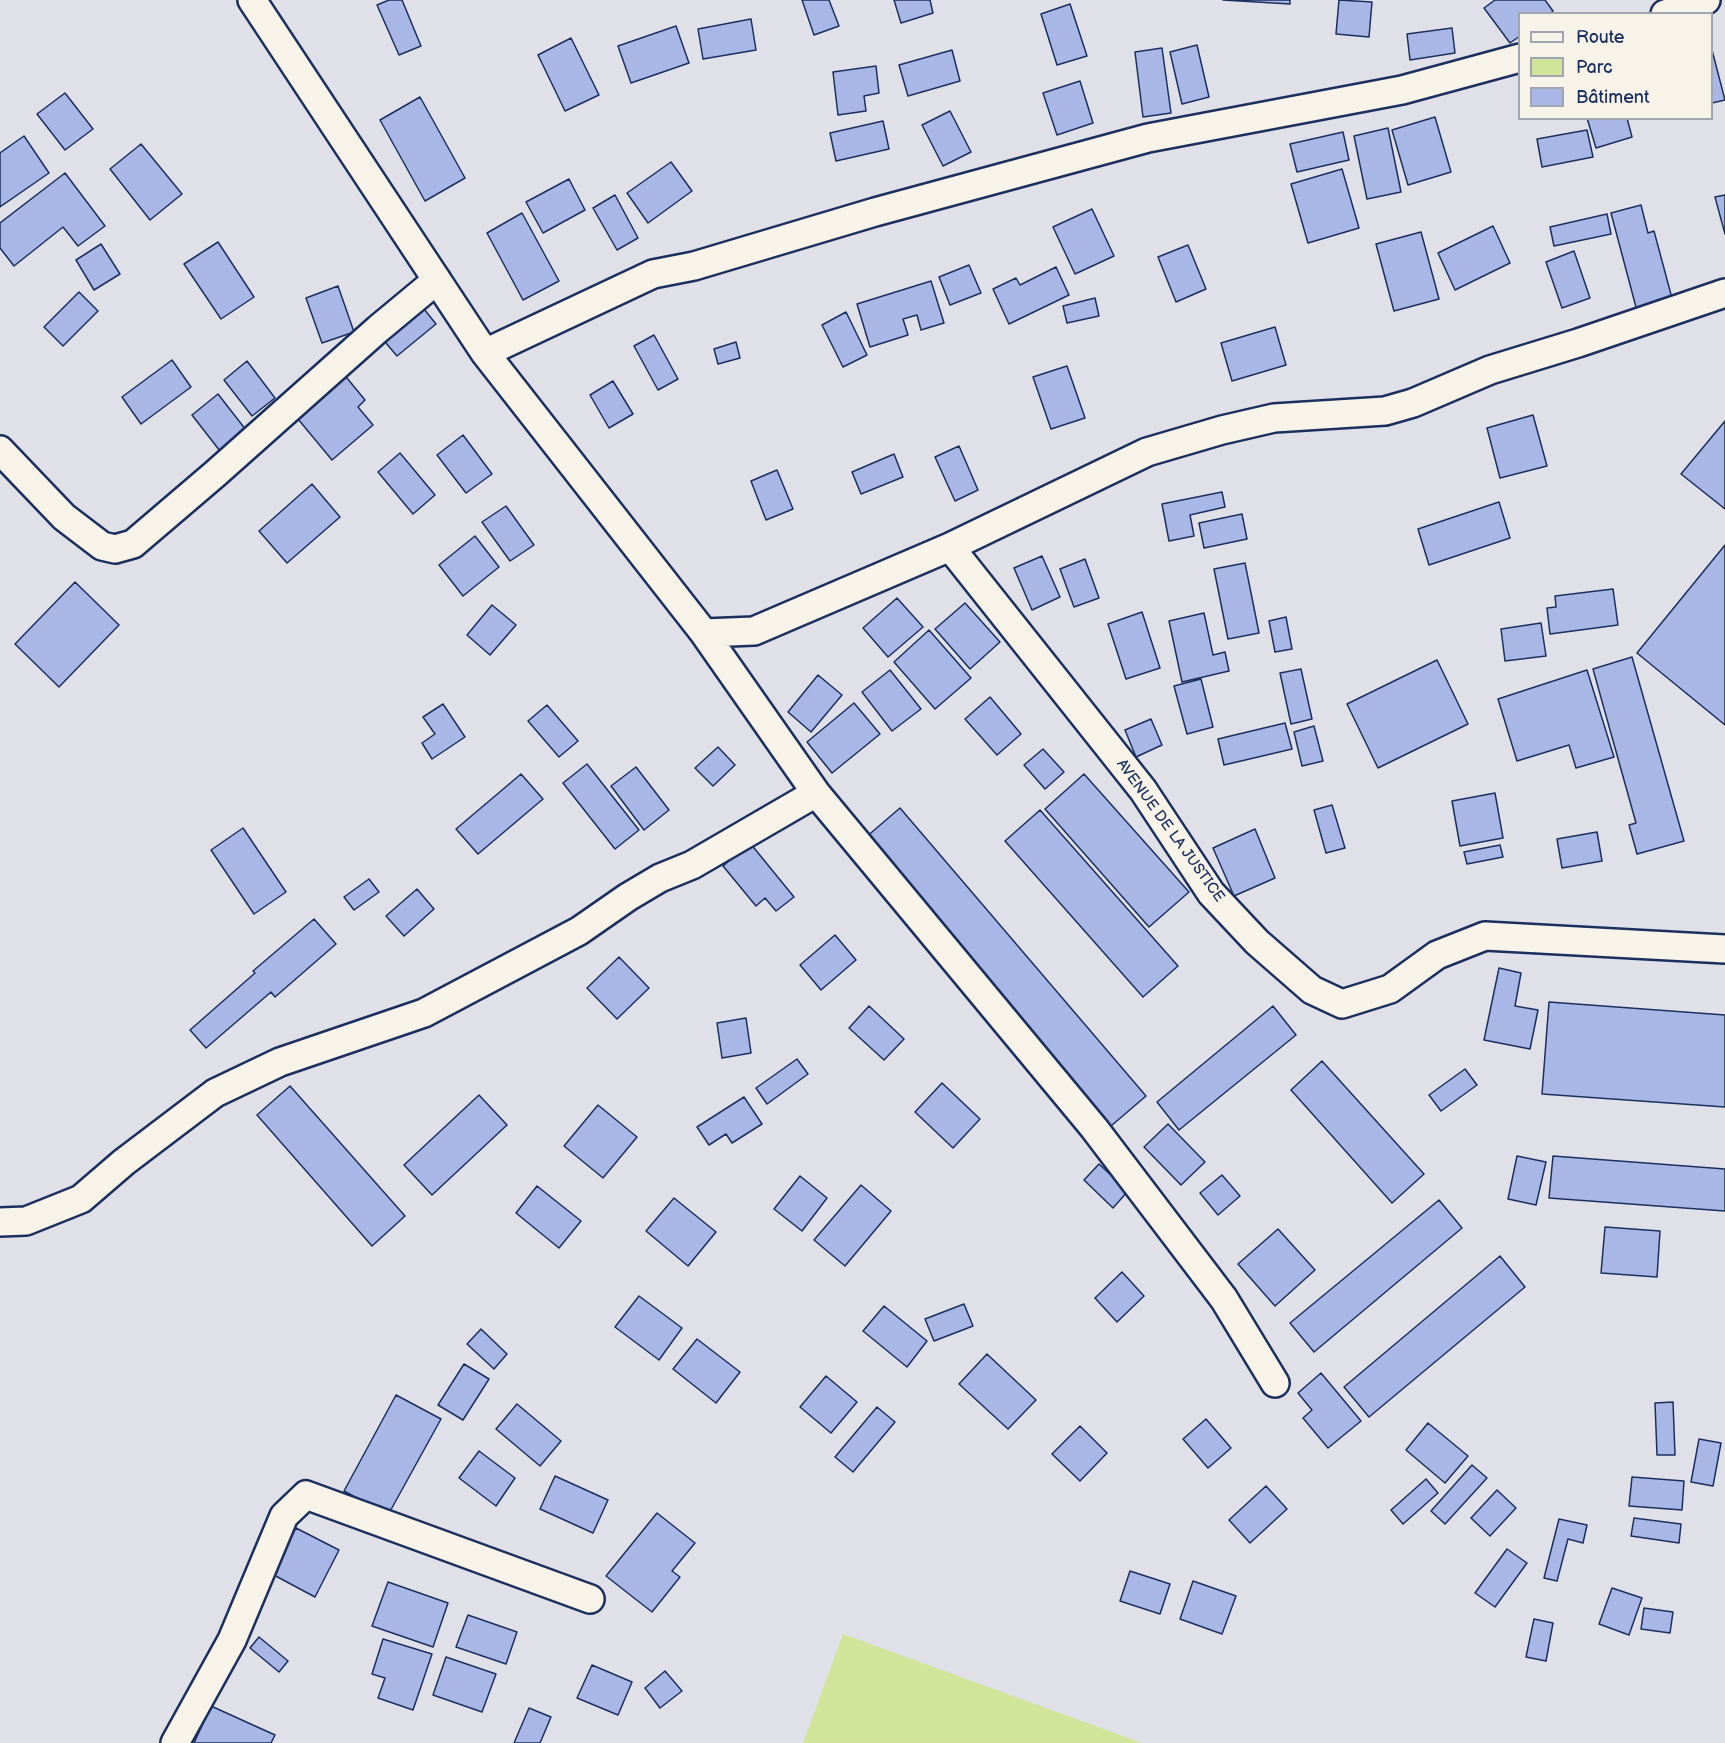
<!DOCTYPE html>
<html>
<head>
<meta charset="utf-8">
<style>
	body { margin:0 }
	#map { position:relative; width:1725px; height:1743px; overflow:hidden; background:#e0e1e8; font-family:"Balsamiq Sans",sans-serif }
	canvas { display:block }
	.legend { position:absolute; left:1518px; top:12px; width:195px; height:108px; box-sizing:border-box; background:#f7f3e8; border:2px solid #9fa5b1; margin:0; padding:8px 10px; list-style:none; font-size:18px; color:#1b2f5e }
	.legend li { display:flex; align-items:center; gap:12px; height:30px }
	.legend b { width:30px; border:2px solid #9fa5b1 }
</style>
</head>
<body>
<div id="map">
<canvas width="1725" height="1743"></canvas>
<ul class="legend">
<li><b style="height:8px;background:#f7f3e8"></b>Route</li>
<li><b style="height:16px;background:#d0e599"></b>Parc</li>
<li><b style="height:16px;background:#a9b7e7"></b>Bâtiment</li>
</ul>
</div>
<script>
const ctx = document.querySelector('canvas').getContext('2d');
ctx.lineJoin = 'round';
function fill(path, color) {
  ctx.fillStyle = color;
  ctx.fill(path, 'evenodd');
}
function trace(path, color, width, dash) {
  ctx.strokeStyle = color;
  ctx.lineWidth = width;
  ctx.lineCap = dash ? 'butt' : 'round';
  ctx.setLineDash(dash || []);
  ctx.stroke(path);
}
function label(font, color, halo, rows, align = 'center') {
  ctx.font = font + ' "Balsamiq Sans",sans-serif';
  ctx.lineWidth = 5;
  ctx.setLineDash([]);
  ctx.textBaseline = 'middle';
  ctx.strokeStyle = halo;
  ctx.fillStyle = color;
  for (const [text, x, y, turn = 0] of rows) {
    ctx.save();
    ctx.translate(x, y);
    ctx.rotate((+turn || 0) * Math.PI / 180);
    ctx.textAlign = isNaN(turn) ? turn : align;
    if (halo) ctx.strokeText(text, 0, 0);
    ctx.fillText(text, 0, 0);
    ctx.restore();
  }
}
const green = new Path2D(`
	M843 1634 1142 1743H803Z`);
const building = new Path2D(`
	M389 0H402L421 46 399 55 377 5Z
	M802 0H829L839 26 814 35Z
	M894 0H930L933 13 901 23Z
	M1223 0H1290V4Z
	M1339 0 1372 2 1369 37 1336 34Z
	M1495 0H1545L1553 11 1550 14H1520V36L1510 43 1484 8Z
	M1070 4 1087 56 1057 65 1041 14Z
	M751 19 756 50 703 59 698 29Z
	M676 26 689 63 631 83 618 46Z
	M1452 28 1455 53 1410 60 1407 34Z
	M571 38 599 95 565 111 538 55Z
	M1197 45 1209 97 1182 104 1170 52Z
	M1162 48 1171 113 1143 117 1135 52Z
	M952 50 960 81 908 96 899 65Z
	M1712 50 1725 100 1712 103Z
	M876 66 879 93 864 96 866 111 838 115 833 72Z
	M1080 81 1093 123 1057 135 1043 93Z
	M65 93 93 129 65 150 37 114Z
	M420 97 465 178 425 201 380 120Z
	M950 111 971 152 943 166 922 125Z
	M1435 117 1451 172 1408 185 1392 130Z
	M1587 118H1627L1632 137 1596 148Z
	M883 121 889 149 836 161 830 133Z
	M1388 128 1401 192 1367 199 1354 136Z
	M1587 130 1593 157 1542 167 1537 139Z
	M1343 132 1349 160 1297 172 1290 144Z
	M24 136 49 173 0 207V153Z
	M141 144 182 194 150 220 110 169Z
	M671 162 692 191 648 223 627 193Z
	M1342 169 1359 228 1308 243 1291 184Z
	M65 173 105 226 78 246 63 227 14 266 0 248V223Z
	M569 179 585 210 543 233 526 202Z
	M615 195 638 238 617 250 593 208Z
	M1725 195V234L1715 197Z
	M1641 205 1648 233 1654 231 1673 302 1637 311 1611 213Z
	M1092 209 1114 256 1075 274 1053 227Z
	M522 213 559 281 523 300 487 233Z
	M1607 214 1611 234 1554 246 1550 227Z
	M1493 226 1510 263 1455 290 1438 253Z
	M1421 232 1439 299 1394 311 1376 244Z
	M218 242 254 297 221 319 184 264Z
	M101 244 120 274 94 290 76 260Z
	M1188 245 1206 289 1176 302 1158 257Z
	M1574 251 1590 298 1562 308 1546 262Z
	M969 265 981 293 950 305 939 277Z
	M1056 267 1069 295 1009 324 993 289 1016 278 1020 285Z
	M931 281 944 323 921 330 917 315 903 319 908 335 870 347 857 304Z
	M338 286 354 332 322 343 306 298Z
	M79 292 98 311 63 346 44 327Z
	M1095 298 1099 316 1067 323 1063 306Z
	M420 304 436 324 397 356 380 336Z
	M846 312 867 355 843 367 822 325Z
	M1275 327 1286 365 1232 381 1221 343Z
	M654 335 678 379 658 390 634 346Z
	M736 342 740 358 718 364 714 349Z
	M172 360 191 387 141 424 122 397Z
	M247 361 275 398 252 416 224 380Z
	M1067 366 1085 418 1051 429 1033 377Z
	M342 372 365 400 358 407 373 425 332 460 293 413Z
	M613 381 633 414 609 428 590 395Z
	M218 394 246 430 220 451 192 415Z
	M1533 415 1547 466 1500 478 1487 428Z
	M1725 421V509L1681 474Z
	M463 435 492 474 466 493 437 455Z
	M959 446 978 490 955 501 935 457Z
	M400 453 435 495 413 514 378 472Z
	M894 454 903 477 861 494 852 472Z
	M777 470 793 509 766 520 751 481Z
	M312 484 340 517 287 563 259 531Z
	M1222 492 1225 507 1190 515 1194 536 1169 541 1162 504Z
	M1499 502 1510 538 1429 565 1418 529Z
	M506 506 534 545 510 561 482 522Z
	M1242 514 1247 539 1204 548 1199 523Z
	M475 536 499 567 463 596 439 565Z
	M1725 545V725L1637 653Z
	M1042 556 1060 597 1032 610 1014 568Z
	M1085 559 1099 598 1074 607 1060 569Z
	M1245 563 1259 633 1228 639 1214 569Z
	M75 582 119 625 59 687 15 644Z
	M1613 589 1618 625 1550 634 1547 608 1556 607 1555 596Z
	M897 598 923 627 888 657 863 628Z
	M965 603 1000 642 970 669 935 629Z
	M492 605 516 625 490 655 467 635Z
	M1142 612 1160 668 1126 679 1108 624Z
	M1204 613 1213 655 1225 652 1229 671 1182 682 1169 621Z
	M1286 617 1292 649 1275 652 1269 621Z
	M1541 623 1546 656 1505 661 1501 629Z
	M929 630 971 678 935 709 894 662Z
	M1632 657 1684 841 1637 854 1629 825 1636 823 1593 669Z
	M1437 660 1468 724 1378 768 1347 704Z
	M1301 669 1312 719 1291 724 1280 673Z
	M890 670 921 709 892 731 862 692Z
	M1587 670 1614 757 1576 768 1569 745 1517 761 1498 699Z
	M818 675 842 695 811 732 788 712Z
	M1201 679 1213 727 1187 734 1174 686Z
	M990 697 1021 734 997 755 965 719Z
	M854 703 880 734 832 773 807 742Z
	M443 704 465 737 432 759 422 743 435 734 423 717Z
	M547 705 578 741 559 757 528 721Z
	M1151 719 1162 745 1136 757 1125 730Z
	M1285 723 1292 749 1224 765 1218 739Z
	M1314 726 1323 761 1302 766 1294 732Z
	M718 747 735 765 713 786 695 768Z
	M1043 749 1064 772 1045 789 1024 765Z
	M587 764 639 830 615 849 563 783Z
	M636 767 669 810 644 830 611 786Z
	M521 774 543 799 478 854 456 829Z
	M1084 774 1189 892 1149 927 1045 809Z
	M1495 793 1503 838 1460 846 1452 801Z
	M1332 805 1345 848 1326 853 1314 810Z
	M900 808 1146 1096 1111 1126 865 838Z
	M1040 810 1178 966 1143 997 1005 841Z
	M243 828 286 892 254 914 211 850Z
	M1255 829 1275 878 1234 896 1213 848Z
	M1597 832 1602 861 1562 868 1557 839Z
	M750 843 794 897 776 911 765 898 756 906 723 866Z
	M1500 845 1503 857 1467 864 1464 852Z
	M369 879 379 892 354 910 344 897Z
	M417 889 434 909 404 936 386 916Z
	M314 919 336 944 275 997 271 992 206 1048 190 1030 255 973 253 971Z
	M835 935 856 960 821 990 800 965Z
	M619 957 649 988 617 1019 587 988Z
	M1499 968 1521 973 1515 1006 1538 1010 1530 1049 1484 1040Z
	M1549 1002 1725 1015V1107L1542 1094Z
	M869 1006 904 1039 884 1060 849 1028Z
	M1273 1006 1296 1035 1179 1130 1157 1102Z
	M746 1018 751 1053 722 1058 717 1023Z
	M797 1059 808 1074 767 1104 756 1088Z
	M1322 1061 1424 1174 1392 1203 1291 1090Z
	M1465 1069 1477 1085 1441 1111 1429 1095Z
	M942 1083 980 1119 953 1148 915 1112Z
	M290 1086 405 1216 372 1246 257 1115Z
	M479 1095 507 1125 432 1195 404 1165Z
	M744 1097 762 1124 732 1143 726 1134 709 1145 697 1127Z
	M598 1105 637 1137 603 1178 564 1146Z
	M1168 1124 1205 1162 1181 1185 1144 1147Z
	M1517 1156 1546 1162 1536 1205 1508 1199Z
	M1553 1156 1725 1169V1211L1549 1198Z
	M1099 1164 1128 1191 1113 1208 1084 1180Z
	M1222 1175 1240 1196 1218 1215 1200 1193Z
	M800 1176 827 1198 802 1231 774 1209Z
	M861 1185 891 1211 845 1266 814 1240Z
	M537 1186 581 1221 559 1248 516 1213Z
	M674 1198 716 1232 688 1266 646 1231Z
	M1439 1200 1462 1228 1314 1352 1290 1323Z
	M1605 1227 1660 1231 1657 1277 1601 1273Z
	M1278 1229 1315 1270 1275 1306 1238 1264Z
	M1500 1256 1525 1287 1369 1417 1344 1387Z
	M1122 1272 1144 1296 1117 1322 1095 1298Z
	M639 1296 682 1328 659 1360 615 1327Z
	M964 1304 973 1326 934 1341 925 1319Z
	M884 1306 927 1341 907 1367 863 1331Z
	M481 1329 507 1354 494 1369 467 1344Z
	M697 1339 740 1372 716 1403 673 1369Z
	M987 1354 1036 1400 1008 1429 959 1384Z
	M464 1364 489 1379 463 1420 438 1405Z
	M1321 1373 1361 1421 1328 1448 1303 1418 1312 1410 1298 1393Z
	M826 1376 857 1402 831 1433 800 1407Z
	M396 1395 441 1419 388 1515 344 1491Z
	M1673 1402 1675 1455H1657L1655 1403Z
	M517 1404 561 1441 540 1466 496 1429Z
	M877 1407 895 1422 853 1472 835 1457Z
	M1206 1419 1231 1448 1208 1468 1183 1439Z
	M1428 1423 1468 1456 1445 1483 1406 1450Z
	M1080 1426 1107 1453 1080 1481 1052 1454Z
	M1699 1439 1721 1443 1713 1486 1691 1482Z
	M479 1451 515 1478 496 1506 459 1478Z
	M1472 1465 1487 1478 1445 1524 1431 1511Z
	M555 1476 608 1500 593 1533 540 1509Z
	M1632 1477 1684 1481 1682 1510 1629 1506Z
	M1426 1479 1438 1493 1403 1524 1391 1510Z
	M1266 1486 1287 1509 1250 1543 1229 1520Z
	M1497 1490 1516 1508 1490 1536 1471 1518Z
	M657 1513 695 1543 672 1571 680 1577 652 1612 606 1576Z
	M1634 1518 1681 1524 1679 1543 1631 1536Z
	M1559 1519 1587 1525 1583 1543 1568 1539 1557 1581 1544 1578Z
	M296 1528 339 1550 315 1597 272 1574Z
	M1507 1549 1527 1563 1495 1607 1475 1593Z
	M1130 1571 1170 1584 1160 1614 1120 1601Z
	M1193 1581 1236 1596 1222 1634 1180 1619Z
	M388 1582 448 1603 433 1647 372 1626Z
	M1612 1588 1642 1598 1629 1635 1599 1624Z
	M1644 1608 1673 1612 1670 1633 1641 1629Z
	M468 1615 517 1632 506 1664 456 1647Z
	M1534 1619 1553 1623 1546 1661 1526 1657Z
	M259 1637 288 1661 279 1672 250 1648Z
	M383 1639 432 1654 413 1710 378 1698 385 1678 372 1674Z
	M446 1657 496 1674 482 1712 433 1695Z
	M592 1665 632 1682 618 1715 577 1698Z
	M665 1671 682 1691 660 1708 645 1688Z
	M211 1706 275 1735 271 1743H194Z
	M529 1708 551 1717 540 1743H514Z`);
const street = new Path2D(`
	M252 0 485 353 704 633 754 631 950 547 1147 452 1222 430 1274 418 1385 411 1413 403 1490 370 1578 343 1725 293
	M1665 14 1706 0
	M485 353 653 274 694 266 875 212 1148 138 1402 90 1520 58
	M0 450 64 517 102 546 115 549 133 544 215 474 378 329 437 280
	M950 547 1143 790 1211 893 1257 942 1312 990 1342 1004 1390 989 1437 955 1485 936 1725 949
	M816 793 1094 1128 1224 1299 1275 1383
	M0 1222 26 1221 81 1199 124 1162 215 1093 280 1062 424 1013 579 931 628 897 660 878 692 865 816 793 704 633
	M175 1743 232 1640 284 1516 306 1495 590 1599`);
const streetNames = [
	["AVENUE DE LA JUSTICE",1170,831,54]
];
fill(green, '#d0e599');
fill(building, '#a9b7e7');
trace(building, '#1b2f5e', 1.5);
trace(street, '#1b2f5e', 32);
trace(street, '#f7f3e8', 27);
label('15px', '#1b2f5e', '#f7f3e8', streetNames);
</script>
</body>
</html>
